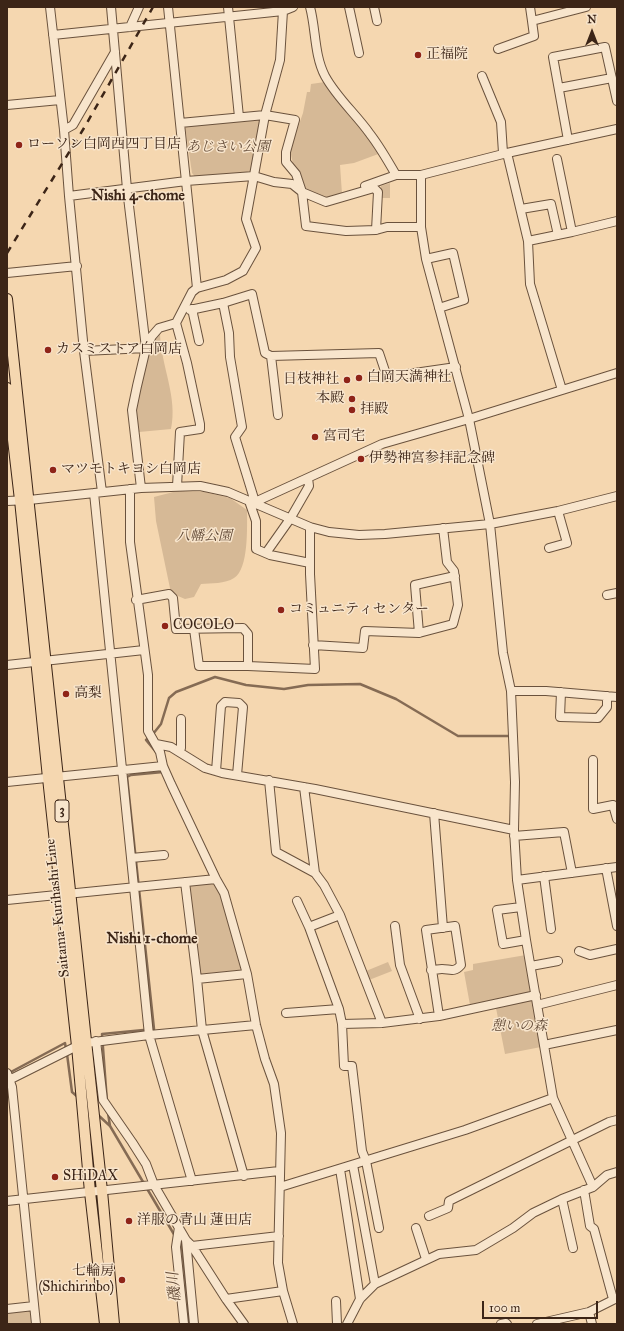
<!DOCTYPE html>
<html>
<head>
<meta charset="utf-8">
<style>
	body { margin:0 }
	#map { position:relative; width:624px; height:1331px; overflow:hidden; background:#f5d7b0; font-family:"IM FELL Great Primer",serif }
	canvas { display:block }
	.frame { position:absolute; inset:0; border:8px solid #3c2517; pointer-events:none }
	.north { position:absolute; left:572px; top:12px; width:40px; height:40px; -webkit-text-stroke:3px #f8e5cc; paint-order:stroke; rotate:0deg; font-size:11px; font-weight:700; line-height:16px; text-align:center; color:#3c2517 }
	.north::after { content:''; display:block; margin:auto; width:14px; height:18px; background:#3c2517; clip-path:polygon(50% 0,100% 100%,50% 72%,0 100%) }
	.scale { position:absolute; left:482px; top:1301px; width:116px; height:18px; box-sizing:border-box; border:2px solid #3c2517; border-top:0; padding-left:5px; font-size:12px; line-height:14px; white-space:nowrap; color:#3c2517; -webkit-text-stroke:3px #f8e5cc; paint-order:stroke }
</style>
</head>
<body>
<div id="map">
<canvas width="624" height="1331"></canvas>
<div class="frame"></div>
<div class="north">N</div>
<div class="scale">100 m</div>
</div>
<script>
const ctx = document.querySelector('canvas').getContext('2d');
ctx.lineJoin = 'round';
function fill(path, color) {
  ctx.fillStyle = color;
  ctx.fill(path, 'evenodd');
}
function trace(path, color, width, dash) {
  ctx.strokeStyle = color;
  ctx.lineWidth = width;
  ctx.lineCap = dash ? 'butt' : 'round';
  ctx.setLineDash(dash || []);
  ctx.stroke(path);
}
function label(font, color, halo, rows, align = 'center') {
  ctx.font = font + ' "IM FELL Great Primer","Noto Serif JP",serif';
  ctx.lineWidth = 3;
  ctx.setLineDash([]);
  ctx.textBaseline = 'middle';
  ctx.strokeStyle = halo;
  ctx.fillStyle = color;
  for (const [text, x, y, turn = 0] of rows) {
    ctx.save();
    ctx.translate(x, y);
    ctx.rotate((+turn || 0) * Math.PI / 180);
    ctx.textAlign = isNaN(turn) ? turn : align;
    if (halo) ctx.strokeText(text, 0, 0);
    ctx.fillText(text, 0, 0);
    ctx.restore();
  }
}
const green = new Path2D(`
	M325 82 346 111 368 133 381 153 354 163 340 165 342 194 328 199 303 189 301 176 293 164 290 150 303 113 307 92H310L311 84Z
	M262 117 252 173 196 178 192 173 185 126Z
	M390 183V198H381V186Z
	M160 334C161 366 178 397 171 429L139 432 136 410 152 338Z
	M177 491 204 492 230 498 247 510C247 526 249 569 234 578 225 584 211 583 201 584L194 597 185 599 171 593 156 521 154 497Z
	M215 882 222 895 241 970 200 974 189 885Z
	M526 955 533 994 470 1005 464 972 473 970V964Z
	M388 962 392 971 369 980 366 971Z
	M534 999 541 1047 505 1054 496 1008Z
	M30 1310 32 1324H7V1312Z`);
const stream = new Path2D(`
	M156 752 146 740 153 734 161 724 169 698 176 692 215 677 246 685 284 689 308 685 360 684 396 699 458 736H508
	M67 1054 72 1092 79 1098
	M9 1073 65 1043 66 1049
	M107 1102 102 1034 154 1029 127 777 131 775 163 772
	M108 1113 110 1126
	M97 1114 110 1126 175 1236
	M179 1242 182 1247 190 1324`);
const minor = new Path2D(`
	M50 7 64 130 69 196 84 351 102 492
	M111 7 127 189 146 348
	M168 7 197 288
	M228 7 239 117
	M310 7C316 29 314 55 325 76 337 98 356 114 370 134 380 147 388 161 396 175H421L507 153 528 241 530 284 562 390
	M349 7 359 53
	M374 7 377 21
	M530 7 532 21 586 7
	M130 27 139 7
	M53 35 283 11 293 7
	M498 49 534 36 532 21
	M482 76 501 122 503 153
	M559 88 612 78
	M7 105 60 100
	M180 123 265 115 295 120 286 152V162L296 174 302 192 306 226 346 231 376 230 387 227H421
	M64 130 73 125 115 52
	M568 140 553 57 605 47 617 101
	M507 153 617 129
	M557 159 572 232
	M365 186 396 175
	M69 196 186 181 254 176 274 182 292 184 302 192 326 202 374 188 378 192 376 230
	M521 209 551 204 558 235
	M528 241 572 232 617 221
	M426 259 453 253 464 300 439 308
	M7 273 77 266
	M223 303 229 333 230 357 242 427 235 437 255 502
	M192 309 199 341
	M190 310 223 303 252 294 265 353 271 356 379 353 387 377 456 367
	M84 351 146 348
	M271 356 278 415
	M177 486 180 432 200 429V424L187 363 176 323 192 292 197 288 226 280 243 271 256 248 246 219 265 115 280 60 283 11
	M141 488 132 410 137 386 146 348 152 336 159 328 176 323
	M130 489V542L148 675V731L160 752 163 766 171 784 216 879 224 893 247 974 256 1025 265 1059 274 1084 281 1133 278 1263 283 1291 293 1324
	M94 493 149 1035 192 1181
	M7 501 29 500 141 488 200 486 228 492 310 527 329 532 359 535 385 534 490 524 558 511 617 496
	M249 501 256 521V549L270 555 310 563
	M255 502 382 444 469 419 617 373
	M549 548 567 543 558 511
	M266 553 290 519 309 486 308 478
	M607 595 617 593
	M136 600 169 594 173 598 176 629 243 628 248 634V666
	M194 629 199 666H248L315 669 310 574V527
	M419 633 415 585 455 576
	M313 645 363 648 365 631 419 633 453 624 458 605 454 571 447 562 443 528
	M7 665 144 650
	M511 691H546L617 697
	M561 692 560 717 598 718 607 707V696
	M156 744 171 747 205 768 222 773 315 789 514 830
	M179 751 181 748V719
	M593 760V809L613 805 617 819
	M216 771 221 706 225 702 239 703 243 707 237 775
	M269 780 276 852 315 873
	M7 782 163 766
	M304 787 315 873 324 885 340 915 382 1023
	M434 813 443 928
	M514 836 564 832 572 873
	M131 858 164 855
	M606 868 617 926
	M544 876 551 929
	M517 880 617 867
	M185 882 197 979 247 974
	M7 900 216 879
	M297 901 309 927 339 1009
	M521 907 497 910 503 944 526 940
	M395 926 400 965 420 1019
	M309 927 340 915
	M579 951 590 955 617 949
	M531 966 558 961
	M431 970C435 970 439 969 442 969 450 969 454 973 461 965L455 926 426 930 439 1016
	M197 979 202 1030 244 1176
	M537 1005 617 985
	M286 1013 339 1009 342 1024 382 1023 439 1016 536 995
	M342 1024 344 1066H352L362 1151 366 1161 379 1228
	M96 1041 103 1100 132 1142 146 1164 154 1185 186 1240 192 1246 226 1299 244 1324
	M544 1045 617 1030
	M7 1073 12 1087 36 1324
	M7 1081 77 1046 86 1043 149 1035 256 1025
	M353 1165 375 1284
	M340 1169 360 1299
	M280 1187 465 1130 553 1098
	M593 1187 607 1175 617 1172
	M584 1190 590 1226 594 1229 613 1299
	M562 1199 573 1248
	M7 1201 279 1171
	M429 1216 448 1208 449 1201 609 1122 617 1120
	M179 1227 176 1247 184 1324
	M416 1228 426 1259
	M186 1240 194 1324
	M192 1246 279 1236
	M226 1299 283 1291
	M336 1301 337 1324
	M7 1309 34 1306
	M589 1312 592 1324
	M347 1324 360 1299 375 1284 439 1254 476 1250 513 1228 533 1213 562 1199 593 1187 553 1098 526 940 517 880 514 830 515 782 511 691 503 653 490 524 469 419 426 259 421 227V175
	M501 1324 506 1323 507 1324
	M537 1324 589 1312 617 1298`);
const major = new Path2D(`
	M7 299 102 1191 114 1324
	M7 388 20 500 48 778 77 1046 90 1192 105 1324`);
const rail = new Path2D(`
	M7 253 84 128 153 7`);
const markers = [
	[418,55,4,"#8f2418"],
	[19,145,4,"#8f2418"],
	[48,350,4,"#8f2418"],
	[359,378,4,"#8f2418"],
	[347,380,4,"#8f2418"],
	[352,399,4,"#8f2418"],
	[352,410,4,"#8f2418"],
	[315,437,4,"#8f2418"],
	[361,459,4,"#8f2418"],
	[53,470,4,"#8f2418"],
	[281,610,4,"#8f2418"],
	[165,626,4,"#8f2418"],
	[66,694,4,"#8f2418"],
	[55,1177,4,"#8f2418"],
	[129,1221,4,"#8f2418"],
	[122,1280,4,"#8f2418"]
];
const shields = [
	[62,811,14]
];
const shieldNames = [
	["3",62,811]
];
const poiNames = [
	["正福院",426,55],
	["ローソン白岡西四丁目店",27,145],
	["カスミストア白岡店",56,350],
	["白岡天満神社",367,378],
	["日枝神社",339,380,"right"],
	["本殿",344,399,"right"],
	["拝殿",360,410],
	["宮司宅",323,437],
	["伊勢神宮参拝記念碑",369,459],
	["マツモトキヨシ白岡店",61,470],
	["コミュニティセンター",289,610],
	["COCOLO",173,626],
	["高梨",74,694],
	["SHiDAX",63,1177],
	["洋服の青山 蓮田店",137,1221],
	["七輪房",114,1272,"right"],
	["(Shichirinbo)",114,1288,"right"]
];
const parkNames = [
	["あじさい公園",228,148],
	["八幡公園",204,537],
	["憩いの森",519,1027]
];
const streetNames = [
	["Saitama-Kurihashi Line",58,908,-96]
];
const neighbourhoodNames = [
	["Nishi 4-chome",138,196],
	["Nishi 1-chome",152,939]
];
const waterNames = [
	["磯川",175,1287,-96]
];
fill(green, '#d6b996');
trace(stream, '#856b54', 2.5);
trace(minor, '#6a523d', 10);
trace(major, '#3c2517', 12);
trace(minor, '#f8e5cc', 8);
trace(major, '#f5d7b0', 10);
trace(rail, '#3c2517', 2.5, [7, 7]);
for (const [x, y, r, color] of markers) {
  const dot = new Path2D();
  dot.arc(x, y, r, 0, 2 * Math.PI);
  ctx.fillStyle = color;
  ctx.fill(dot);
  trace(dot, '#f8e5cc', 1.5);
}
for (const [x, y, w] of shields) {
  const box = new Path2D();
  box.roundRect(x - w / 2, y - 11, w, 22, 3);
  ctx.fillStyle = '#f8e5cc';
  ctx.fill(box);
  trace(box, '#3c2517', 1);
}
label('bold 13px', '#3c2517', null, shieldNames);
label('14px', '#3c2517', '#f8e5cc', poiNames, 'left');
label('italic 14px', '#624a37', '#f8e5cc', parkNames);
label('14px', '#3c2517', '#f8e5cc', streetNames);
label('bold 15px', '#3c2517', '#f8e5cc', neighbourhoodNames);
label('italic 15px', '#614835', '#f8e5cc', waterNames);
</script>
</body>
</html>
